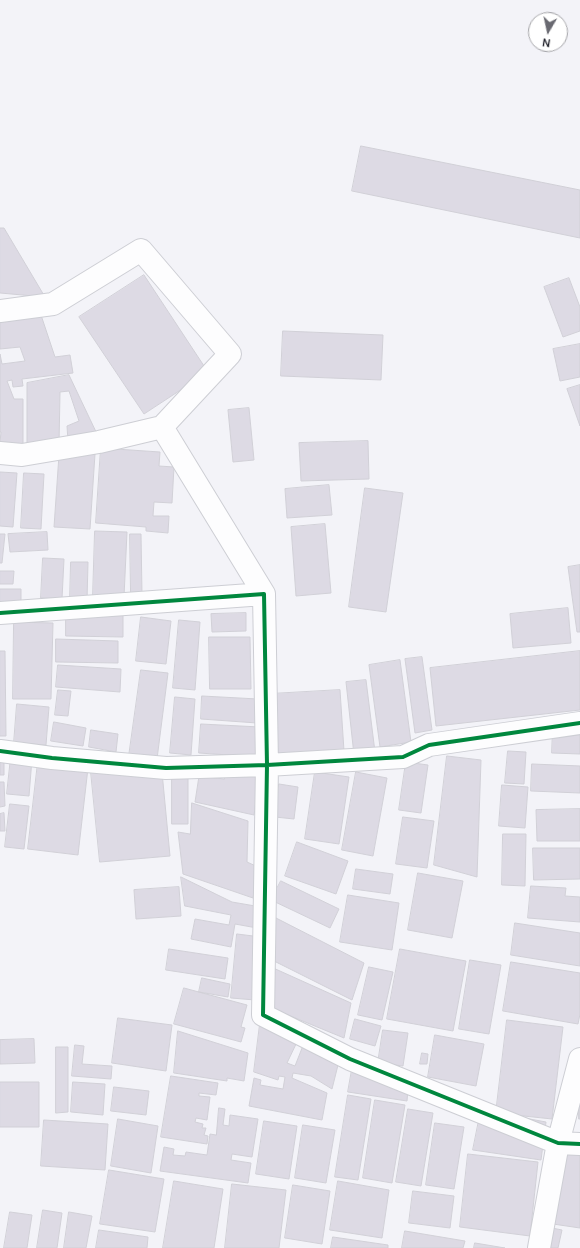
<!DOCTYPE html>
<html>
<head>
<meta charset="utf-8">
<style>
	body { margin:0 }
	#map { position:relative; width:580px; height:1248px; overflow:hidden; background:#f3f3f8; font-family:Manrope,sans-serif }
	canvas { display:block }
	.north { position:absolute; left:528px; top:12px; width:40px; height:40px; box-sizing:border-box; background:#fff; border:1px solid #a5a5a9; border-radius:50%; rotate:189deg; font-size:11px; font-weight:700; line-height:16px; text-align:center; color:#1e1f28 }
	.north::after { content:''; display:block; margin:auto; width:14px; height:18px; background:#696971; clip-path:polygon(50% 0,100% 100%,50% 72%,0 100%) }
</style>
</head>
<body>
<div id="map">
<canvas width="580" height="1248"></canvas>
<div class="north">N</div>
</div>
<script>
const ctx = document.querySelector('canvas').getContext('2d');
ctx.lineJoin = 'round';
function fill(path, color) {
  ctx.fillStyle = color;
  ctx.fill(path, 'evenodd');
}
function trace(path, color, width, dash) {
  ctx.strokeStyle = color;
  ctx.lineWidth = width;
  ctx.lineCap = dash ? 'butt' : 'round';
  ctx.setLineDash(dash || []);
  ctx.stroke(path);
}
const building = new Path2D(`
	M361 146 580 190V238L352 191Z
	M0 228H4L45 297 0 293Z
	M144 275 208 372 144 414 79 317Z
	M569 278 580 307V331L563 337 544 287Z
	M41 315 55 357 70 355 73 373 22 379 23 386 13 387 12 380 7 381 14 399H23V446L0 442 1 432H0V354L2 364 25 361 20 347 0 349V323Z
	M283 331 383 335 381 380 281 376Z
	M580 344V377L560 381 553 349Z
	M69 375 98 436 68 441 67 426 79 421 69 391 60 392 59 445 27 443V383Z
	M580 385V426L567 389Z
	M249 408 254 460 233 462 228 410Z
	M368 441 369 479 301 481 299 443Z
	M101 448 160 452 159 466 174 467 172 503 154 502 153 516H169L168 533 146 531V527L96 523Z
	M66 452 95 454 90 529 54 527 59 455Z
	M0 472 17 473 13 527 0 526Z
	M24 473 44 474 41 529 21 528Z
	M329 485 332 515 287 518 285 489Z
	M365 488 403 493 386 612 349 607Z
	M325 524 331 593 296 596 291 527Z
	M95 531 127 532 124 597 93 596Z
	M47 532 48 550 10 552 8 534Z
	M0 534H5L2 563H0Z
	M130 534H141L142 595H131Z
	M43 558 64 559 62 599 41 598Z
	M71 562H88L87 601 70 600Z
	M580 565V632H577L568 567Z
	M0 571H14L13 584H0Z
	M0 589H21V605H0Z
	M568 608 571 643 513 648 510 614Z
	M246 613V631L212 632 211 614Z
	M66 614H123V637L66 636Z
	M141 617 171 621 166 664 136 661Z
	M179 620 200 622 195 690 173 688Z
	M14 622 53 623 51 699H13Z
	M209 637H250L251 689H210Z
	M56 639 118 641V663L56 662Z
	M0 651H5L6 736H0Z
	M580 651V710L436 726 430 668Z
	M422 657 432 730 415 733 405 659Z
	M400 660 411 742 380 747 369 665Z
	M58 665 121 669 120 692 56 687Z
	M141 670 168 673 157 759 129 756Z
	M366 680 375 752 354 755 346 682Z
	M58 690 71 691 68 716 55 715Z
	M340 690 344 751 273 755 270 694Z
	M202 696 258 699 257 723 201 719Z
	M175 697 195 699 191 755 170 753Z
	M17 704 49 707 46 745 14 743Z
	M54 722 86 728 83 746 51 741Z
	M201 724 260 727 258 757 199 753Z
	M553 729 580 730V754L552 753Z
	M91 730 118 734 116 752 89 747Z
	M508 751 526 752 524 784 505 783Z
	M4 756V775H0V757Z
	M447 756 481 760 477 877 434 865Z
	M11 757 32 759 29 796 7 794Z
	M38 762 88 768 78 855 28 849Z
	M406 762 428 765 421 813 399 810Z
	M532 764 580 766V793L531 791Z
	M226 769 260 774 254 815 195 802 199 776 224 779Z
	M91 772H162L170 856 100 862Z
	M315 772 349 777 339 844 305 839Z
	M356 772 387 778 373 856 342 850Z
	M172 773H188V824H172Z
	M0 782H4L5 806 0 807Z
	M279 784 298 787 294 819 275 817Z
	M502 785 528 787 525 828 499 826Z
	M192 803 248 821 247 862 258 867 253 898 183 874 178 832 190 834Z
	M10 804 29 806 24 849 5 847Z
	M580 809V841H537L536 810Z
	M4 813 5 831H0V814Z
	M403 817 434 821 427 868 396 864Z
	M503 834H526L525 886 502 885Z
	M297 842 348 861 336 894 285 876Z
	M533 848H580V879L534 880Z
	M356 869 393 874 390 894 353 889Z
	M418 873 463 881 452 938 408 930Z
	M181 877 232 902 261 907 257 928 235 924 231 947 191 939 195 919 229 925 231 915 185 906Z
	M281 881 339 909 330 928 271 900Z
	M531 886 566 888 565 896 580 897V922L528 918Z
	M179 887 181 916 136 919 134 890Z
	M348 895 399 903 392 950 340 942Z
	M276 918 364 963 352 1000 270 959Z
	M515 923 580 933V966L511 955Z
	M237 934 261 937 255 1000 231 998Z
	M169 949 228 958 225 979 166 970Z
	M400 949 466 961 453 1031 387 1019Z
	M470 960 501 965 489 1034 459 1029Z
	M511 962 580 973V1014L578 1024 503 1011Z
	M271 967 351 1003 344 1038 271 1008Z
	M369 967 393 972 382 1020 358 1015Z
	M202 978 230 984 228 997 199 992Z
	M184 988 247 1005 241 1027 245 1028 241 1042 174 1024Z
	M118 1018 172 1025 166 1071 112 1063Z
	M355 1019 381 1026 375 1046 350 1039Z
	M507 1020 563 1027 552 1119 496 1113Z
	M260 1024 297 1042 287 1063 295 1066 304 1043 340 1057 332 1089 311 1076 293 1073 292 1078 327 1093 322 1120 249 1106 254 1078 261 1080 260 1085 283 1089 285 1077 279 1076 278 1080 254 1072Z
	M383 1030 408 1033 403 1066 378 1063Z
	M178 1031 248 1053 244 1081 227 1078V1081L174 1073Z
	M435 1035 484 1044 476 1086 428 1077Z
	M34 1039 35 1063 0 1064V1040Z
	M75 1045 84 1046 82 1064 112 1066 111 1079 72 1076Z
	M56 1047H68V1112L56 1113Z
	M422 1053 428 1054 427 1064H420Z
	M353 1064 408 1089 407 1101 348 1092Z
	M171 1076 218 1083 216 1095 199 1093V1096L210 1097 207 1120 196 1118 195 1122 203 1124 202 1128H206L204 1135 208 1136 207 1144 161 1137Z
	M0 1082H39V1127H0Z
	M73 1082 105 1084 103 1115 71 1112Z
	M114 1087 149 1091 146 1115 111 1111Z
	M579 1090H580V1119H579Z
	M348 1095 371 1099 358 1180 335 1177Z
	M375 1100 405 1105 392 1183 363 1178Z
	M219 1108 225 1109 223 1125 229 1126 230 1115 258 1119 252 1157 232 1154 231 1160 251 1163 248 1183 160 1171 164 1147 174 1149 173 1155 185 1156 186 1152 207 1155 210 1134 216 1135Z
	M408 1109 433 1113 421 1186 396 1182Z
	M481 1110 546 1122 541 1160 473 1150Z
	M118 1119 158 1126 151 1173 111 1166Z
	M44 1120 108 1124 105 1170 41 1166Z
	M264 1121 297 1126 289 1179 256 1174Z
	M435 1123 464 1127 454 1189 426 1185Z
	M303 1125 335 1130 326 1183 295 1178Z
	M565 1148 580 1151V1228L553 1224Z
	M468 1154 538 1162 530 1236 460 1227Z
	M109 1170 164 1179 155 1232 100 1224Z
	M174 1181 223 1189 214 1248H163Z
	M338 1181 389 1190 382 1238 330 1230Z
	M232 1184 286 1190 279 1248H225Z
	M293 1185 330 1191 322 1244 285 1238Z
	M413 1191 454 1196 450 1228 409 1223Z
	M43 1210 62 1213 57 1248H37Z
	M10 1212 32 1215 27 1248H4Z
	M69 1212 92 1216 86 1248H64Z
	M547 1227 562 1230 558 1248H543Z
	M99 1230 148 1237 147 1248H96Z
	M405 1231 465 1241 463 1248H402Z
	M333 1237 388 1245V1248H331Z
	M475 1243 505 1248H474Z`);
const minor = new Path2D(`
	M0 311 53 304 141 250 230 354 162 427
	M0 453 22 455 99 442 162 427 264 594
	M0 613 264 594 267 765 263 1015 350 1059 558 1143 580 1144
	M0 751 52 758 166 768 267 765 403 757 429 745 580 723
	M539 1248 558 1143 580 1059`);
const cycleway = new Path2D(`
	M0 613 264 594 267 765 263 1015 350 1059 558 1143 580 1144
	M0 751 52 758 166 768 267 765 403 757 429 745 580 723`);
fill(building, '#dddae4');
trace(building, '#d1d0d7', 1);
trace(minor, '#cdced4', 24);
trace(minor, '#fdfdfe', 22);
trace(cycleway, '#00873e', 4);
</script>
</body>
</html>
